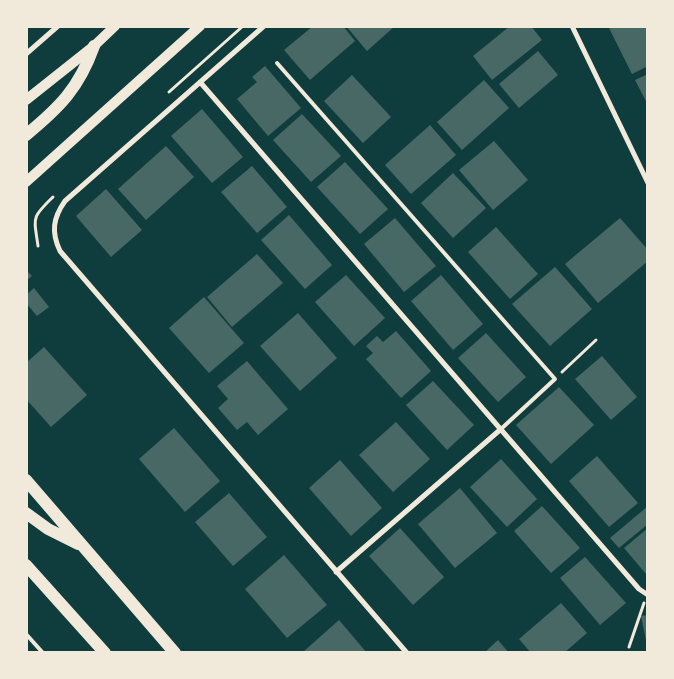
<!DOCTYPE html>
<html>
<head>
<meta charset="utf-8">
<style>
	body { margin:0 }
	#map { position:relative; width:674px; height:679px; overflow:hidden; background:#0f3d3e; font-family:Signika,sans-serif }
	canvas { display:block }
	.frame { position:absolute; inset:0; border:28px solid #f1e9da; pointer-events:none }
</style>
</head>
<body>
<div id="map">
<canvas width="674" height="679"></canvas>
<div class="frame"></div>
</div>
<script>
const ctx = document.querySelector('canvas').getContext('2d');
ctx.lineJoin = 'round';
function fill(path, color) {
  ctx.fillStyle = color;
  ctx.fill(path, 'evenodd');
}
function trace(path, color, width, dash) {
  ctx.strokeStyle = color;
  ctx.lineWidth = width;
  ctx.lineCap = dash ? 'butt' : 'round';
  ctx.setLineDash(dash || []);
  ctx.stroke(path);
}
const building = new Path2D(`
	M313 26H343L355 41 310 80 284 50Z
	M346 26H395L367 51Z
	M510 26H531L542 40 492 80 473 56Z
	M608 26H648V66L632 74Z
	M538 51 558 75 519 108 499 84Z
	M265 66 301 108 268 136 237 99 257 82 252 77Z
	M648 74V105L635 80Z
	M352 75 391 117 363 143 324 101Z
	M484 80 509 108 462 150 437 122Z
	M202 109 243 157 212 183 171 136Z
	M302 114 341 156 311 182 273 140Z
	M430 125 456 155 411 194 385 165Z
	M494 141 528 180 493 210 459 170Z
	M166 146 194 177 146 220 118 189Z
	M345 162 388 209 360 234 317 187Z
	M252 166 287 207 257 233 221 192Z
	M453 173 486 208 453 238 421 203Z
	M106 189 142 230 111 257 76 216Z
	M289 215 332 265 305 289 261 240Z
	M395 218 436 266 404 292 364 244Z
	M620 218 648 250V261L598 303 565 264Z
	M496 227 538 274 510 299 468 252Z
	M257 254 283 283 232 327 207 297Z
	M555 267 592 309 550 346 512 304Z
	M26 270 32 276 26 281Z
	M346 275 385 318 354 346 315 302Z
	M441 275 483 324 453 350 411 301Z
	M34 288 49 307 37 316 26 303V295Z
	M204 297 244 343 209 373 169 328Z
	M298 313 337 358 300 391 260 346Z
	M396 331 431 371 401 398 366 359 373 353 366 346 377 336 383 342Z
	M486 333 526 377 498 402 458 358Z
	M44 347 87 395 51 427 26 399V363Z
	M602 356 637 397 611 420 575 379Z
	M247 361 288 409 258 435 247 422 237 430 218 408 228 399 217 386Z
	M433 381 474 425 447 450 406 405Z
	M559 387 594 425 551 464 516 425Z
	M396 422 430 459 393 492 359 455Z
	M174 428 220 481 185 512 139 459Z
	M597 456 638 503 609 527 569 481Z
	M501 459 537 499 507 527 470 487Z
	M340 460 382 508 351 536 309 488Z
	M460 488 497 533 455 568 418 524Z
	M229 493 267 537 233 566 195 522Z
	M542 506 580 548 551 573 514 531Z
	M648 506V524L619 548 610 538Z
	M400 528 444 577 413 605 369 556Z
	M648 528V573L646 574 624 548Z
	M284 555 327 605 287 638 245 589Z
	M585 557 626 603 600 625 560 578Z
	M561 603 587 633 564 653H531L519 639Z
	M648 615V645H647L641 616Z
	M339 620 367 653H304L303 652Z
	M498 640 509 653H484Z`);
const path = new Path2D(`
	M169 92 243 26
	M38 246C34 217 31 218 53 197
	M562 372 596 340
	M629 647 644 603`);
const service = new Path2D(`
	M277 63 555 379 501 429
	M26 634 43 653`);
const minor = new Path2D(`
	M264 26 65 201C53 218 51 232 60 251L407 653
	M572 26 648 183
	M26 54 58 26
	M200 82 639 589 648 595
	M336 572 501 429`);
const secondary = new Path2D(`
	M26 100 94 46 115 26
	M26 182 200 26`);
const primary = new Path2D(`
	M26 135C60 107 79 88 94 46
	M26 480 175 653
	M26 513 48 529 78 544
	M26 565 105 653`);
fill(building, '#486865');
trace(path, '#f1e9da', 3);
trace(service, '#f1e9da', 4);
trace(minor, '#f1e9da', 5);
trace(secondary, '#f1e9da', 10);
trace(primary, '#f1e9da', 12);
</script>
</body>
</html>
